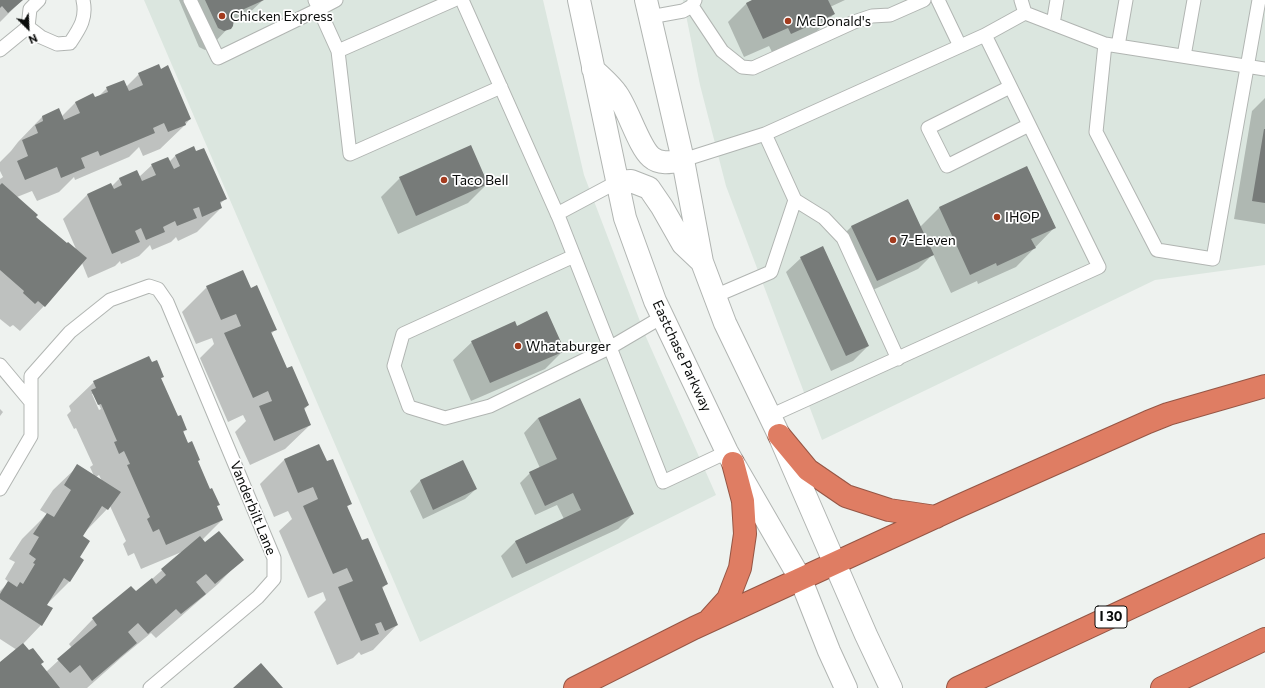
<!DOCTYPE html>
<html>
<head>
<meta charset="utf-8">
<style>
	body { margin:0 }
	#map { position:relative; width:1265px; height:688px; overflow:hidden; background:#eef2ef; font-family:Commissioner,sans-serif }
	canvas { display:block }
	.north { position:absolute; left:8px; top:8px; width:40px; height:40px; -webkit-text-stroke:3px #fff; paint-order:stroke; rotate:156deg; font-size:11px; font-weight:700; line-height:16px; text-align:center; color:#0b0d0c }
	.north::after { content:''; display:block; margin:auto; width:14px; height:18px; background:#0b0d0c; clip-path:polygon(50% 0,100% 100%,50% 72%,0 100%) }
</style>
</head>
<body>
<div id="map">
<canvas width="1265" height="688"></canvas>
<div class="north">N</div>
</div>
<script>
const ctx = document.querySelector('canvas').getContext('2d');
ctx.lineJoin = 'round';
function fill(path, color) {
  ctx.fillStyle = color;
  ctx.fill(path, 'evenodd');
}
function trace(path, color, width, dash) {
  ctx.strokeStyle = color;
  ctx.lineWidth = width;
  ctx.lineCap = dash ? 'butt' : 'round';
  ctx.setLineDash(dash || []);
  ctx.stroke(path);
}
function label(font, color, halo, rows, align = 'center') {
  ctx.font = font + ' Commissioner,sans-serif';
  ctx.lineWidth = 3.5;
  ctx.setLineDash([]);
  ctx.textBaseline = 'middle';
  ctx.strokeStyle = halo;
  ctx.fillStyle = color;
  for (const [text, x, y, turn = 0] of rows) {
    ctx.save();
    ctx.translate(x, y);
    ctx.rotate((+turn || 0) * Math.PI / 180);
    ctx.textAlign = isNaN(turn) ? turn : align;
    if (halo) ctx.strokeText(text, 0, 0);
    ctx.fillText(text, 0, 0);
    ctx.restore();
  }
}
const built = new Path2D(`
	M144 0H543L584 175 646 337 716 495 420 642Z
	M683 0H1265V265L1155 280 822 440 726 186 700 85Z`);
const shadow = new Path2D(`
	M0 0H22L0 22Z
	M179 0H263L244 18 232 24 213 44 208 49 205 50 199 47Z
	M754 0H845L830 7 834 14 815 33 772 52 769 46 744 57 728 22 747 3Z
	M139 74 190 119 185 125 160 149 143 156 139 147 129 157 75 180 74 177 59 192 37 201 32 191 17 197 35 217 67 244 76 249 63 219 87 195 111 185 112 186 120 178 139 177 152 165 169 162 176 155 225 199 220 204 221 208 197 232 178 241 176 237 171 242 152 250 150 245 139 256 121 264 120 261 115 266 88 278 82 263 44 306 20 331 13 325 10 327 0 319V179L3 177 0 171V162L11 151 18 142 42 117 59 110 62 116 76 102 98 97 107 88 126 87Z
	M1265 98V224L1234 219 1252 111Z
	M1027 167 1055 227 1016 267 978 284 977 281 951 293 933 254 918 269 862 295 837 241 852 226 920 227 939 208Z
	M400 178 487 184 468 203 398 234 381 197Z
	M801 258 868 346 853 361 831 371 786 272Z
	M207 287 251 289 275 330 271 334 286 369 308 405 304 410 310 425 285 449 250 465 235 432 246 421 243 415 228 422 200 358 214 344 212 338 196 344 182 312Z
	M516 327 564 350 545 369 471 401 453 360 472 342Z
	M163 377 160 379 177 418 186 429 183 433 197 462 222 520 202 540 205 543 242 559 218 584 156 638 151 633 122 657 87 688H0V663L17 650 0 639V591L9 582 5 579 15 562 9 559 22 539 47 514 40 510 53 490 78 466 94 476 90 467 93 465 76 428 74 429 67 415 71 411 69 406 94 382ZM92 394H94L101 409 99 410ZM99 475 102 481 96 477ZM110 506 126 541 123 544 128 556 134 553 141 569 184 551 136 593 93 619 69 644 72 648 46 672 23 644 41 625 46 605 69 582 83 560 78 557 83 534Z
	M0 409 3 412 0 416Z
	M538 418 633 514 618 529 512 578 501 556 516 541 564 519 557 505 535 515 520 483 530 473 540 468 524 433Z
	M318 445 326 463 351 503 347 507 361 541 386 584 382 589 397 625 373 650 361 655 359 652 353 658 337 665 314 612 326 600 323 592 308 598 279 531 292 519 288 511 274 517 260 484 284 460Z
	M462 461 476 489 465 499 423 519 410 491 420 481Z`);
const building = new Path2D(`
	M0 0H23L8 13 2 6 0 8Z
	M205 0H264L231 15 234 18 233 26 231 29 224 31 218 28Z
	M752 0H828L835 14 791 34 788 28 763 39 746 3Z
	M159 64 161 69 168 65 191 119 185 122 186 125 168 132 164 123 153 128 155 133 100 156 98 151 81 158 85 168 61 178 57 167 25 180 17 161 28 156 22 140 38 133 35 125 43 121 42 116 59 108 64 120 80 113 75 102 93 93 95 97 108 92 106 87 124 80 129 91 143 85 138 73Z
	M1264 129H1265V203L1252 201Z
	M471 145 488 184 416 216 399 177Z
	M194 146 196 151 204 148 227 199 220 202 222 208 202 217 199 207 193 209 197 218 177 226 175 221 163 227 165 232 146 240 141 228 135 231 140 242 112 254 87 194 111 183 114 189 122 185 119 178 137 170 142 181 156 175 151 164 168 157 174 169 180 166 175 155Z
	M1027 166 1056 228 1031 239 1036 248 997 266 996 263 970 275 939 207Z
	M2 183 38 215 36 217 67 243 68 242 87 258 45 307 38 301 35 304 23 293 24 291 0 270V185Z
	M908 199 934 255 877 281 851 226Z
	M823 246 869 346 846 356 800 257Z
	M243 270 251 288 257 285 277 330 271 332 287 368 292 366 309 405 304 408 311 425 274 441 259 406 272 401 268 391 253 398 224 333 241 326 236 314 221 320 206 286Z
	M547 311 565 351 490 383 471 341 515 321 517 326Z
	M149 356 152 362 157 360 164 377 161 378 178 416 181 415 187 430 183 431 188 443 192 441 200 460 198 461 210 489 212 488 220 505 217 506 223 520 166 545 159 529 153 532 147 519 150 517 127 465 130 464 124 451 119 454 114 442 117 441 101 404 98 405 91 390 96 388 93 381Z
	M580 398 634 514 526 564 515 541 581 510 573 493 545 506 529 472 557 459 538 418Z
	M319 444 327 461 333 459 352 504 347 506 362 540 368 538 388 584 382 587 398 625 385 631 381 622 375 624 379 634 361 641 338 587 353 581 347 568 333 574 303 506 318 499 313 487 298 493 284 459Z
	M463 460 477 489 433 510 420 480Z
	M77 464 121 492 108 510 102 506 83 536 90 541 80 557 84 560 70 582 64 578 47 605 53 608 42 626 0 599V594L8 581 17 587 20 582 23 584 35 564 33 563 36 559 29 554 39 537 33 534 47 513 54 517 71 490 64 485Z
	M219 531 244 560 215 584 206 574 196 582 206 594 181 614 176 609 148 634 138 623 128 632 137 643 92 681 80 665 70 673 57 659 97 625 92 618 131 586 136 591 152 578 156 584 166 575 161 569 200 536 205 542Z
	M23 643 29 650 33 648 44 662 41 664 60 688H0V662Z
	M261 663 283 688H233Z`);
const lane = new Path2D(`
	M39 0 30 9 28 27 41 37 57 44 70 43C80 28 87 18 83 0
	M190 0 218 58 319 9 315 0
	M336 0 319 9 338 51 454 0
	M462 0 559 218 663 482 727 452
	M938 0 960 46
	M692 6 722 51 742 67 753 68 854 22 872 16 890 15 924 0
	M1025 13 1105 44 1265 69
	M650 17 683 11 692 6 695 0
	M1053 24 1057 0
	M1105 44 1096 132 1157 250 1213 259 1259 0
	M1118 46 1126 0
	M0 50 28 27
	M338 51 350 154 501 87
	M1184 56 1194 0
	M1010 87 928 128 947 166 1029 125
	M765 134 795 200 824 218 843 238 898 359
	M683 160 765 134 985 35
	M557 214 617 182
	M574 256 403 334 394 366 409 407 445 418 490 406 611 347 662 317
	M715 296 771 272 795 200
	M0 365 31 402
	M770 416 1099 267 985 35 1025 13 1021 0
	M0 489 31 436V376L70 332 110 300 149 286 158 289 167 302 274 558V579L258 597 150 688`);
const secondary = new Path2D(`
	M579 0 625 218 655 301 727 452 801 580 829 651 846 688
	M646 0 683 160 702 262 725 323 779 435 866 635 891 688
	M593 69C601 77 611 85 617 94 628 109 639 147 651 157 660 165 672 162 683 160
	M617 182 631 181 649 188 662 207 683 244 702 262`);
const highway = new Path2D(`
	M779 435 808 470 846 496 889 510 936 517
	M710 619 728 599 740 568 745 534 743 501 733 463
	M575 688 694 628 959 506 1148 422 1168 414 1265 386
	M958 688 1265 545
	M1162 688 1265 639`);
const markers = [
	[222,16,4,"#a33b1e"],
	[788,21,4,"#a33b1e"],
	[444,180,4,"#a33b1e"],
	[997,217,4,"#a33b1e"],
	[893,240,4,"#a33b1e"],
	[518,346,4,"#a33b1e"]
];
const shields = [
	[1111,617,32]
];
const shieldNames = [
	["I 30",1111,617]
];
const poiNames = [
	["Chicken Express",230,16],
	["McDonald's",796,21],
	["Taco Bell",452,180],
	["IHOP",1005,217],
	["7-Eleven",901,240],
	["Whataburger",526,346]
];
const streetNames = [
	["Eastchase Parkway",682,356,65],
	["Vanderbilt Lane",253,508,68]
];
fill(built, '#dbe6df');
fill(shadow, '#0003');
fill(building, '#777b79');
trace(lane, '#b1b5b2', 15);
trace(secondary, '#b1b5b2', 24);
trace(highway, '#955645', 24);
trace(lane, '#fff', 13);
trace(secondary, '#fff', 22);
trace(highway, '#df7d63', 22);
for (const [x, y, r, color] of markers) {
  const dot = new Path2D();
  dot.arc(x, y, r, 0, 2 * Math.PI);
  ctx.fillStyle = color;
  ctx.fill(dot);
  trace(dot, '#fff', 1.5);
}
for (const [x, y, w] of shields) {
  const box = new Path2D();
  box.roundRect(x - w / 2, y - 11, w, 22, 3);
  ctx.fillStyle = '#fff';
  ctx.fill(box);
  trace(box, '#0b0d0c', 1);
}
label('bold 13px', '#0b0d0c', null, shieldNames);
label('14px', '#0b0d0c', '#fff', poiNames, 'left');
label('14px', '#0b0d0c', '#fff', streetNames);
</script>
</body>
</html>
